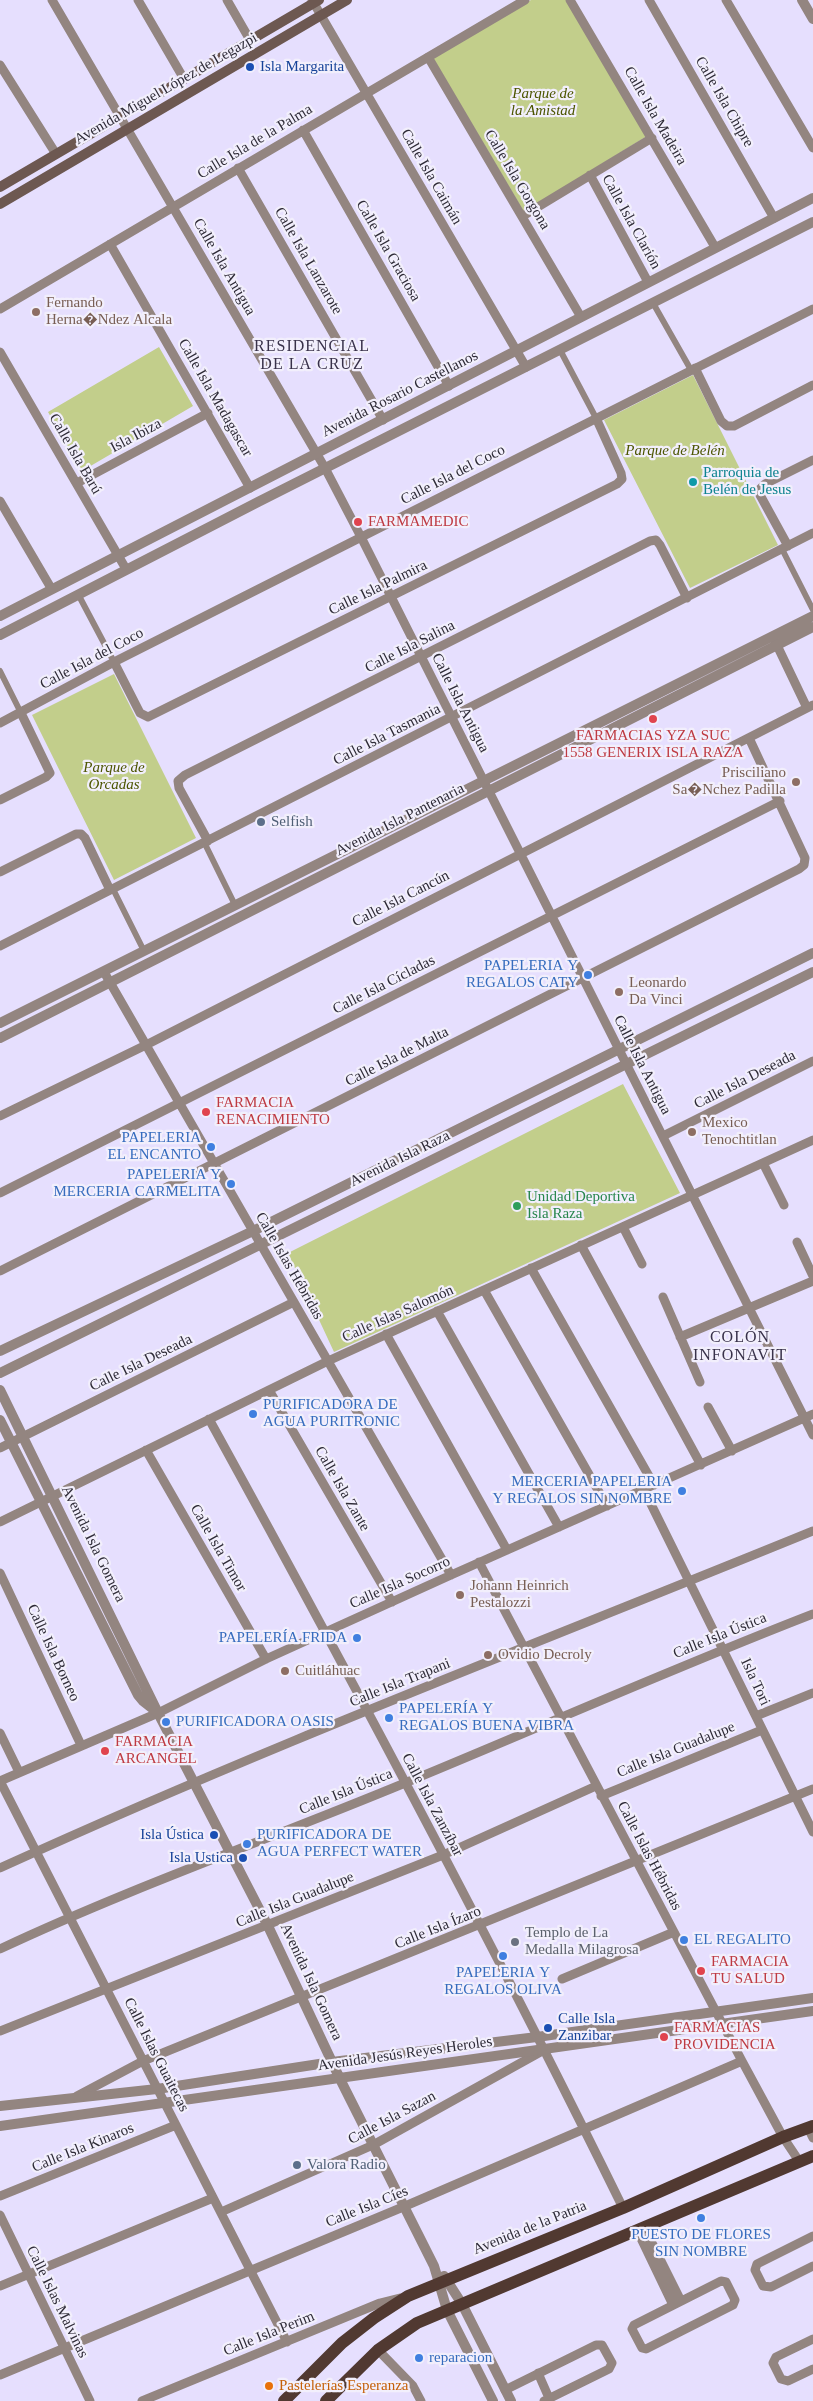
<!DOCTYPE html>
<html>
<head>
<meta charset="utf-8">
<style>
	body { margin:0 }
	canvas { display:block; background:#e6dffe }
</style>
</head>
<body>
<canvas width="813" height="2401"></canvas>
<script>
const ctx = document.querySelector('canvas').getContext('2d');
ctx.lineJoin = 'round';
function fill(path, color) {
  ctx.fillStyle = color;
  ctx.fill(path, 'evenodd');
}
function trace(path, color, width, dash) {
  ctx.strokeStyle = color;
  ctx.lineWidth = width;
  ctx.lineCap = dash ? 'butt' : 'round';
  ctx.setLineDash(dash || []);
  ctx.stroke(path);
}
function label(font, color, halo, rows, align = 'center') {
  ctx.font = font + ' "Times New Roman",serif';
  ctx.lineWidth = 4.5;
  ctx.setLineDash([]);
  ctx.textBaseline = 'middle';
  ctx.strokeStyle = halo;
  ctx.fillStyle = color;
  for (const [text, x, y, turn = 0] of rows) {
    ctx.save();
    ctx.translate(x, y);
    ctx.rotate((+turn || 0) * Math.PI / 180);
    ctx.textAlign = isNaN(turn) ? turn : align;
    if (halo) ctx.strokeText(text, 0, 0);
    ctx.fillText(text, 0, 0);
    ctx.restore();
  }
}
const green = new Path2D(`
	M531 0H567L647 136 524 212 433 58Z
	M159 347 193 406 82 471 48 412Z
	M693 375 778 545 690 588 604 420Z
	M114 674 196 838 114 880 32 715Z
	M623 1084 680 1193 334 1352 288 1253Z`);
const pedestrian = new Path2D(`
	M653 303 691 370
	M560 350 596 418
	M782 549 813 610
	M78 594 114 662
	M0 671 21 713
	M204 842 235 905
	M113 889 144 951`);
const minor = new Path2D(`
	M52 0 325 468 361 537 813 1435
	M138 0 184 79
	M227 0 250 40
	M312 0 526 367
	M570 0 715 247
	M649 0 774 218
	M726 0 813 148
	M428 57 581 317
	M0 65 56 154
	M303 130 449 386
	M238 168 383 420
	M590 175 648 282
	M523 216 652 138
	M110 244 250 488
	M0 309 525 0
	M0 352 126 569
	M695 368 721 421 727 426H734L813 385
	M77 483 208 413
	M0 501 51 588
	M788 546 760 495V489L765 484 813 460
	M774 639 807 708
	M114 662 140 713 148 717 617 484 622 479 621 473 596 418
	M0 723 114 662 813 309
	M0 800 46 777 50 773 21 713
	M208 841 179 788 178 781 185 775 650 541 656 540 660 545 687 598
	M0 872 76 834H81L85 838 110 890
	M0 946 813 533
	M104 972 451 1575
	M0 1116 146 1045 813 705
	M663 1136 813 1061
	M763 1163 784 1205
	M0 1193 780 801
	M623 1227 642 1264
	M797 1242 813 1276
	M581 1245 701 1465
	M531 1268 654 1485
	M0 1271 799 869 804 865 805 858 749 738
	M484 1290 607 1506
	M663 1297 700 1382
	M437 1311 559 1527
	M386 1334 507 1550
	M680 1337 813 1281
	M269 1390 392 1602
	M708 1407 732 1451
	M209 1419C352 1679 492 1941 623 2208
	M0 1448 294 1302
	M146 1450 266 1659
	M644 1490 813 1832
	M0 1522 328 1361 813 1140
	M479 1562 742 2061 783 2137 799 2161
	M0 1573 81 1745
	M756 1716 813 1693
	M0 1733 19 1772
	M0 1781 158 1713 266 1659 451 1575 813 1414
	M0 1781 287 2342
	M601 1796 762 1730
	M0 1868C267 1746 541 1642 813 1531
	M0 1949C132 1887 270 1839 405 1783 541 1727 676 1667 813 1614
	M562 1979 674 1932
	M0 2031 443 1855 596 1786
	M77 2096 143 2061 813 1789
	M808 2128 813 2138
	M0 2196 176 2125
	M221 2212 373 2145 544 2050
	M0 2215 90 2401
	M644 2227 681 2301
	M637 2230 673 2305
	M813 2236 757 2264 755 2270 763 2286 771 2287 813 2266
	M721 2281 726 2282 735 2300 733 2305 646 2349 642 2348 632 2329 634 2325Z
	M0 2286 213 2198
	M813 2339 776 2357 773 2363 781 2379 788 2381 813 2369
	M378 2350 413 2386 421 2401
	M538 2373 549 2398
	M0 2375 403 2207 742 2061
	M505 2390 596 2345H602L612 2363 609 2369 544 2401
	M142 2401 380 2303 400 2298`);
const tertiary = new Path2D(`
	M802 0 813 19
	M0 616 813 198
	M0 635 258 502 813 222
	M0 1023 813 616
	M0 1038 813 627
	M0 1351 253 1231 813 953
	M0 1373 813 972
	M0 1390 158 1713 268 1926 340 2079 434 2266 447 2310 493 2401
	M0 1420 138 1695 143 1701 157 1712
	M0 2106 157 2089 332 2062 537 2037 813 1998
	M0 2126 813 2011
	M444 2276 462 2304 511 2401`);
const secondary = new Path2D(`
	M0 187 319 0
	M0 204 347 0`);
const primary = new Path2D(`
	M284 2401 342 2343 374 2318 408 2296 623 2208 783 2137 813 2126
	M326 2401 378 2350 417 2323 813 2156`);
const markers = [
	[250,67,5,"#1a4fb4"],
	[36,312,5,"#8d6e63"],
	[693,482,5,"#0f9aa8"],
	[358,522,5,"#e0444e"],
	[653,719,5,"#e0444e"],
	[796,782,5,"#8d6e63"],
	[261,822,5,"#5c6f8a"],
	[588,975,5,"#3f7fe0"],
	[619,992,5,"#8d6e63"],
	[206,1112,5,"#e0444e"],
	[692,1132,5,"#8d6e63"],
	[211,1147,5,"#3f7fe0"],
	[231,1184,5,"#3f7fe0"],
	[517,1206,5,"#2e9e5b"],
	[253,1414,5,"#3f7fe0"],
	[682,1491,5,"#3f7fe0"],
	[460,1595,5,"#8d6e63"],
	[357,1638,5,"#3f7fe0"],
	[488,1655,5,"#8d6e63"],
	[285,1671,5,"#8d6e63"],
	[389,1718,5,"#3f7fe0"],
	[166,1722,5,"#3f7fe0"],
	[105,1751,5,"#e0444e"],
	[214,1835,5,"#1a4fb4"],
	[247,1844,5,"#3f7fe0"],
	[243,1858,5,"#1a4fb4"],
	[684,1940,5,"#3f7fe0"],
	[515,1942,5,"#6b7280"],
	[503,1956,5,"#3f7fe0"],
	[701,1971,5,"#e0444e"],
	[548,2028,5,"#1a4fb4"],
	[664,2037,5,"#e0444e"],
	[297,2165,5,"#5c6f8a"],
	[701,2218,5,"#3f7fe0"],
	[419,2358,5,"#3f7fe0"],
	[269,2386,5,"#e8710a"]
];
const transitNames = [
	["Isla Margarita",260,67],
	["Isla Ústica",204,1835,"right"],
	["Isla Ustica",233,1858,"right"],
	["Calle Isla",558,2019],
	["Zanzibar",558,2036]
];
const streetNames = [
	["Avenida Miguel López de Legazpi",166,89,-30],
	["Calle Isla Chipre",724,102,60],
	["Calle Isla Madeira",655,116,60],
	["Calle Isla de la Palma",255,142,-31],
	["Calle Isla Caimán",431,177,60],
	["Calle Isla Gorgona",517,180,59],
	["Calle Isla Clarión",631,222,61],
	["Calle Isla Graciosa",388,251,60],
	["Calle Isla Lanzarote",308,261,60],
	["Calle Isla Antigua",224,267,60],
	["Avenida Rosario Castellanos",400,394,-27],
	["Calle Isla Madagascar",215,398,60],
	["Isla Ibiza",136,436,-28],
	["Calle Isla Barú",75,454,60],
	["Calle Isla del Coco",453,475,-27],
	["Calle Isla Palmira",378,588,-26],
	["Calle Isla Salina",410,647,-27],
	["Calle Isla del Coco",92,659,-28],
	["Calle Isla Antigua",460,703,63],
	["Calle Isla Tasmania",387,735,-27],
	["Avenida Isla Pantenaria",400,820,-27],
	["Calle Isla Cancún",401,899,-27],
	["Calle Isla Cícladas",384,985,-27],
	["Calle Isla de Malta",397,1057,-27],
	["Calle Isla Antigua",642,1065,63],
	["Calle Isla Deseada",745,1080,-27],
	["Avenida Isla Raza",400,1159,-26],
	["Calle Islas Hébridas",289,1266,60],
	["Calle Islas Salomón",398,1314,-24],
	["Calle Isla Deseada",141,1363,-26],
	["Calle Isla Zante",342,1489,60],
	["Avenida Isla Gomera",93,1544,64],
	["Calle Isla Timor",218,1548,60],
	["Calle Isla Socorro",400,1583,-24],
	["Calle Isla Ústica",720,1636,-22],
	["Calle Isla Borneo",53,1653,65],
	["Isla Tori",755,1682,65],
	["Calle Isla Trapani",400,1683,-22],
	["Calle Isla Guadalupe",676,1750,-22],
	["Calle Isla Ústica",346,1792,-22],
	["Calle Isla Zanzíbar",432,1805,62],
	["Calle Islas Hébridas",649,1856,62],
	["Calle Isla Guadalupe",295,1900,-22],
	["Calle Isla Ízaro",438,1928,-22],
	["Avenida Isla Gomera",311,1982,65],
	["Avenida Jesús Reyes Heroles",405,2054,-8],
	["Calle Islas Guaitecas",156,2055,63],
	["Calle Isla Sazan",392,2118,-28],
	["Calle Isla Kinaros",83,2148,-22],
	["Calle Isla Cíes",367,2207,-22],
	["Avenida de la Patria",530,2228,-22],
	["Calle Islas Malvinas",57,2302,64],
	["Calle Isla Perim",269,2334,-22]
];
const parkNames = [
	["Parque de",543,94],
	["la Amistad",543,111],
	["Parque de Belén",675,451],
	["Parque de",114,768],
	["Orcadas",114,785]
];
const educationNames = [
	["Fernando",46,303],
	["Herna�Ndez Alcala",46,320],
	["Prisciliano",786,773,"right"],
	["Sa�Nchez Padilla",786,790,"right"],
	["Leonardo",629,983],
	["Da Vinci",629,1000],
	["Mexico",702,1123],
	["Tenochtitlan",702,1140],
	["Johann Heinrich",470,1586],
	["Pestalozzi",470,1603],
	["Ovidio Decroly",498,1655],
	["Cuitláhuac",295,1671]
];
const cultureNames = [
	["Parroquia de",703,473],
	["Belén de Jesus",703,490]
];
const healthNames = [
	["FARMAMEDIC",368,522],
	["FARMACIAS YZA SUC",653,736,"center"],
	["1558 GENERIX ISLA RAZA",653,753,"center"],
	["FARMACIA",216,1103],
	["RENACIMIENTO",216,1120],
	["FARMACIA",115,1742],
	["ARCANGEL",115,1759],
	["FARMACIA",711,1962],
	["TU SALUD",711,1979],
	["FARMACIAS",674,2028],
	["PROVIDENCIA",674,2045]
];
const serviceNames = [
	["Selfish",271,822],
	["Valora Radio",307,2165]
];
const shopNames = [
	["PAPELERIA Y",578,966,"right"],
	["REGALOS CATY",578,983,"right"],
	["PAPELERIA",201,1138,"right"],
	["EL ENCANTO",201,1155,"right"],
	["PAPELERIA Y",221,1175,"right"],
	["MERCERIA CARMELITA",221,1192,"right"],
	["PURIFICADORA DE",263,1405],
	["AGUA PURITRONIC",263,1422],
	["MERCERIA PAPELERIA",672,1482,"right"],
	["Y REGALOS SIN NOMBRE",672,1499,"right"],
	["PAPELERÍA FRIDA",347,1638,"right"],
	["PAPELERÍA Y",399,1709],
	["REGALOS BUENA VIBRA",399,1726],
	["PURIFICADORA OASIS",176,1722],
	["PURIFICADORA DE",257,1835],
	["AGUA PERFECT WATER",257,1852],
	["EL REGALITO",694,1940],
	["PAPELERIA Y",503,1973,"center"],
	["REGALOS OLIVA",503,1990,"center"],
	["PUESTO DE FLORES",701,2235,"center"],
	["SIN NOMBRE",701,2252,"center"],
	["reparacion",429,2358]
];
const leisureNames = [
	["Unidad Deportiva",527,1197],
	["Isla Raza",527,1214]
];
const worshipNames = [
	["Templo de La",525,1933],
	["Medalla Milagrosa",525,1950]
];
const foodNames = [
	["Pastelerías Esperanza",279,2386]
];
const neighbourhoodNames = [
	["RESIDENCIAL",312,347],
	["DE LA CRUZ",312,365],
	["COLÓN",740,1338],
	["INFONAVIT",740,1356]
];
fill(green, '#c2ce8b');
trace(pedestrian, '#938580', 6);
trace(minor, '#938580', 9);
trace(tertiary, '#938580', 10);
trace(secondary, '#6d5851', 10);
trace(primary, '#513931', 12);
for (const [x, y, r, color] of markers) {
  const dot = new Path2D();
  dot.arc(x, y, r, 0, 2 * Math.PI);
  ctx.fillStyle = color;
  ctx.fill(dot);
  trace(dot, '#f2effc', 2);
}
label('15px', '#164399', '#f2effc', transitNames, 'left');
label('15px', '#2e2b37', '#f2effc', streetNames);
label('italic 15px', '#4c5500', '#f2effc', parkNames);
label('15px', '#785e54', '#f2effc', educationNames, 'left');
label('15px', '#0d838f', '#f2effc', cultureNames, 'left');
label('15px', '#be3a42', '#f2effc', healthNames, 'left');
label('15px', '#4e5e75', '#f2effc', serviceNames, 'left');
label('15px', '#366cbe', '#f2effc', shopNames, 'left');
label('15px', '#27864d', '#f2effc', leisureNames, 'left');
label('15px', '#5b616d', '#f2effc', worshipNames, 'left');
label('15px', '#c56008', '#f2effc', foodNames, 'left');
ctx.letterSpacing = '1px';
label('16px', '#38314a', '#f2effc', neighbourhoodNames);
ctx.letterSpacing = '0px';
</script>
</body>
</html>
